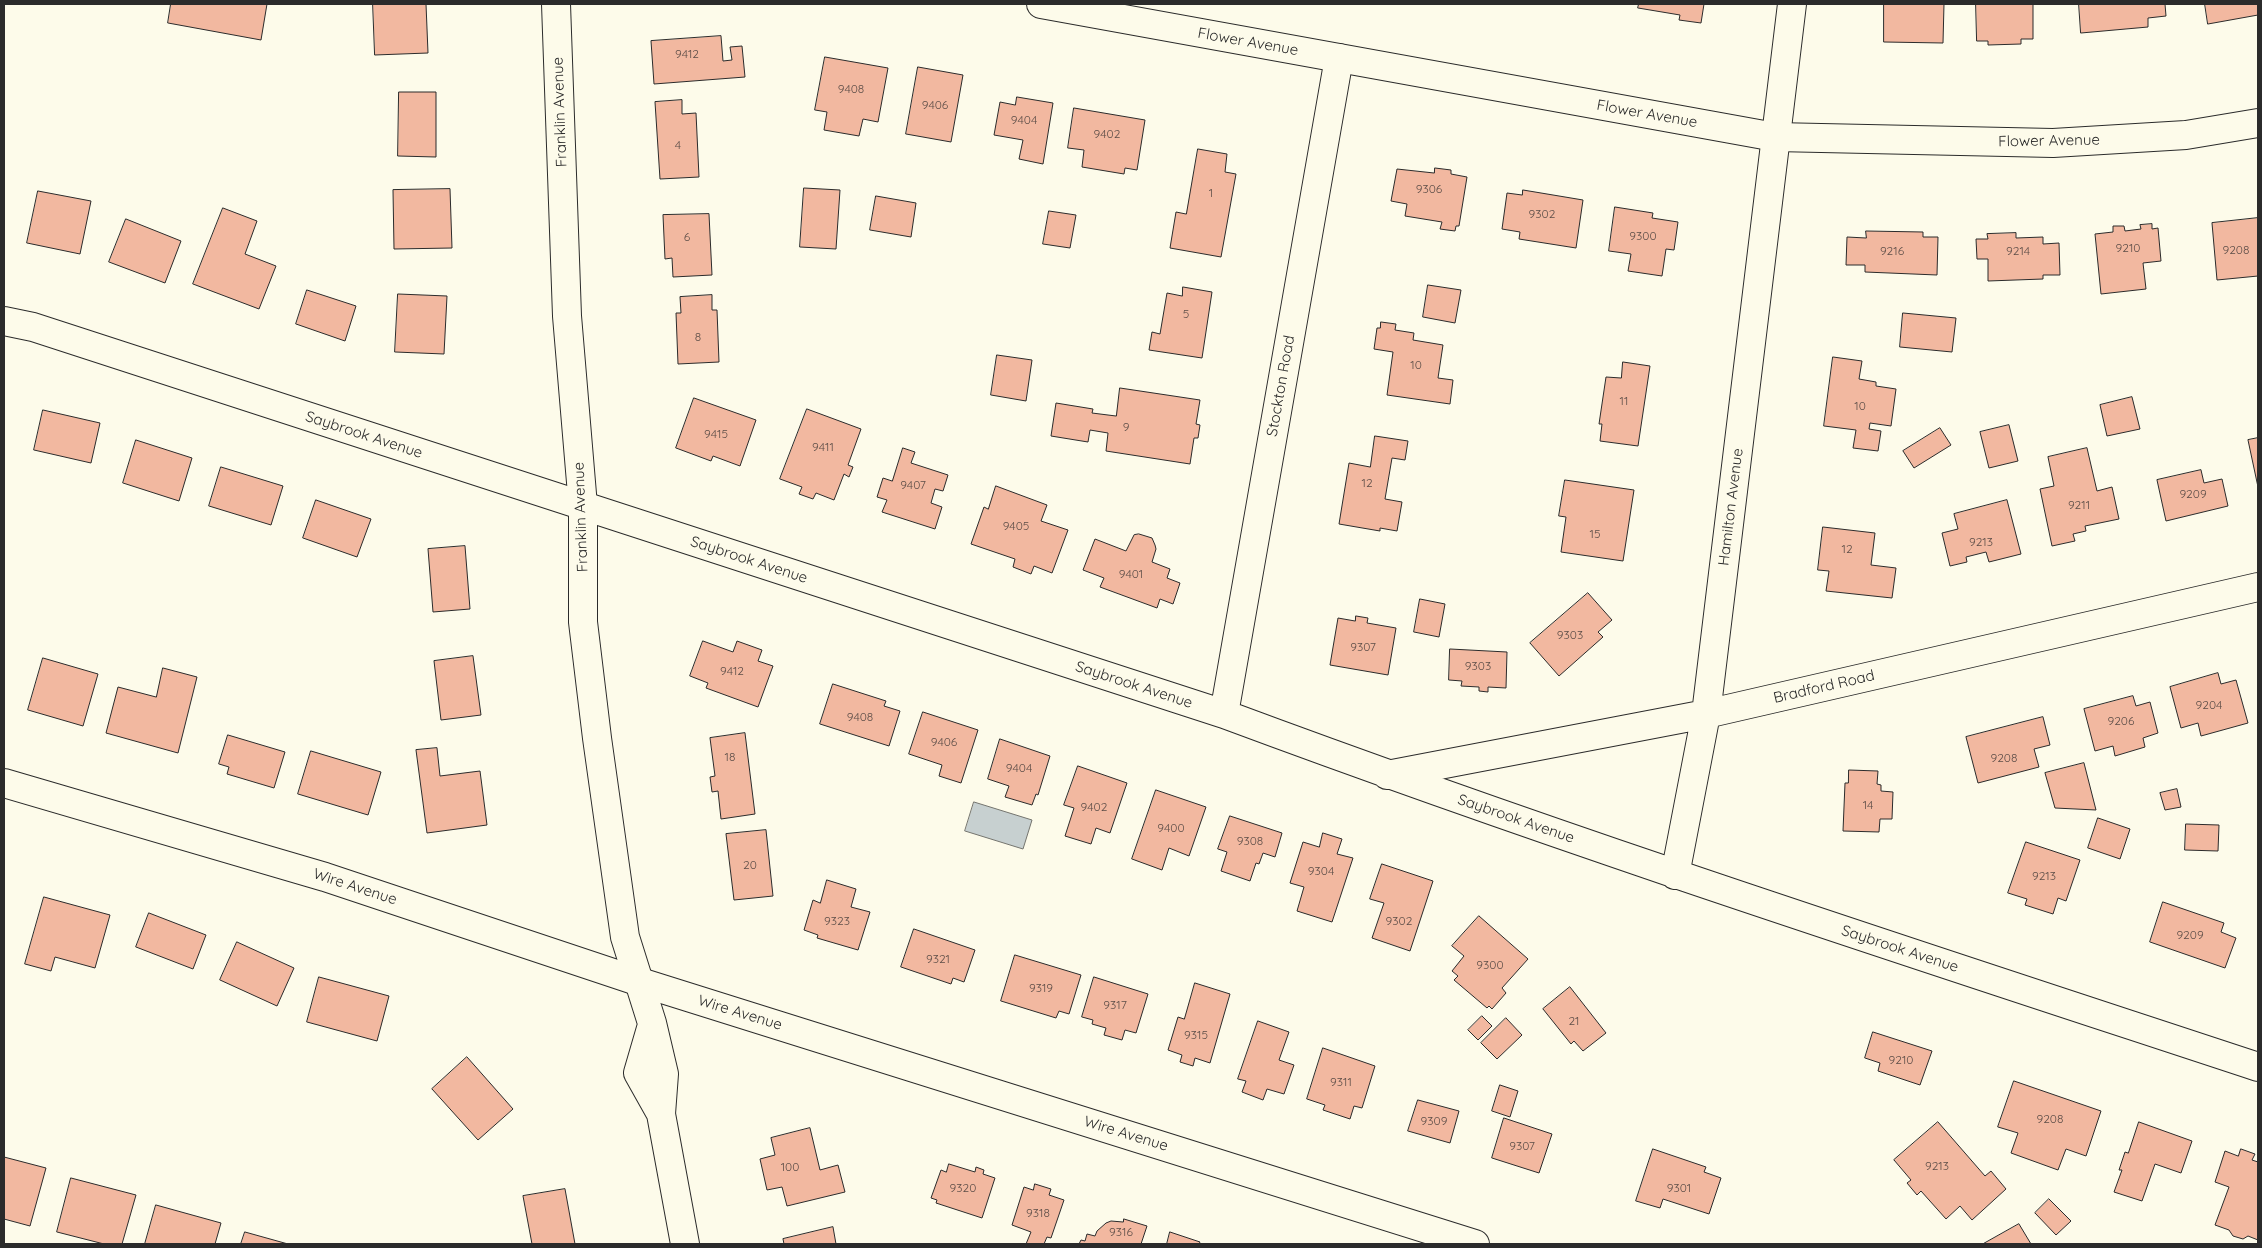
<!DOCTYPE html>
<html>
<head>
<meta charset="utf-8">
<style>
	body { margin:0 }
	#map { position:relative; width:2262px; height:1248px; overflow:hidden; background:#fdfbea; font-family:Quicksand,sans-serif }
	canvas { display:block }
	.frame { position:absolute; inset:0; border:5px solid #2b2b2b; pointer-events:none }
</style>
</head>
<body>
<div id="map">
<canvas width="2262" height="1248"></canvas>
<div class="frame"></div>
</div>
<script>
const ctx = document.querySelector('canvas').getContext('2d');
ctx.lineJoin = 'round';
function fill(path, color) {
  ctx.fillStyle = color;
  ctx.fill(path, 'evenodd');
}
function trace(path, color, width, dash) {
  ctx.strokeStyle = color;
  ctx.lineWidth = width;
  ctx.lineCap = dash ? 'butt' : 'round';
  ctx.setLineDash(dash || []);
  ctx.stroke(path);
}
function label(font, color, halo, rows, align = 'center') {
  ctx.font = font + ' Quicksand,sans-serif';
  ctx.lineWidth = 4;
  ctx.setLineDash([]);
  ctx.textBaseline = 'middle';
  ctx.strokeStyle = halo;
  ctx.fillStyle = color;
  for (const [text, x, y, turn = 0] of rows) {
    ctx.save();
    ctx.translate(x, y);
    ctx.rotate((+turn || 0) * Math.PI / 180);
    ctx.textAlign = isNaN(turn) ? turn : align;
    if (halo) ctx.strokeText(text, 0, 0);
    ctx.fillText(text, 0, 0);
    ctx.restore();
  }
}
const water = new Path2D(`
	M974 802 1032 820 1023 849 965 831Z`);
const building = new Path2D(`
	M171 4H267L261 40 168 23Z
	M373 4H426L428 53 375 55Z
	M1639 4H1704L1701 23 1679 20 1680 15 1638 8Z
	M1884 4H1944L1943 43 1884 42Z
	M1976 4H2033V39H2021V44L1988 45V41H1977Z
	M2079 4H2165L2166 16 2148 18V27L2081 33Z
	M2205 4H2258V15L2208 24Z
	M721 36 723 61 732 60 730 47 742 46 745 77 654 84 651 41Z
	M825 57 888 68 878 122 863 119 859 136 824 130 827 112 815 110Z
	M918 67 963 75 951 142 906 134Z
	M399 92H436V157L398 156Z
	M1017 97 1053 103 1043 164 1019 159 1023 140 994 135 1000 102 1015 105Z
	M682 100V114L696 113 699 177 660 179 655 102Z
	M1074 108 1145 120 1137 170 1125 168 1124 174 1082 167 1084 150 1068 148Z
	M1198 149 1227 154 1225 172 1236 174 1221 257 1170 248 1176 212 1186 214Z
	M1435 168 1451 170V174L1467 177 1459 226H1456L1455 231 1440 229 1442 222 1405 216 1407 204 1391 201 1397 169 1434 173Z
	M804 188 840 190 836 249 800 247Z
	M450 189 452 248 394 249 393 190Z
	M1523 190 1583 200 1576 248 1519 239 1520 232 1502 229 1507 193 1522 195Z
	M38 191 91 201 80 254 27 243Z
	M876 196 916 203 911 237 870 230Z
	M1615 207 1653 213 1652 218 1678 222 1674 250 1666 249 1662 276 1628 271 1631 254 1609 251Z
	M223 208 257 221 245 254 276 266 259 309 193 284Z
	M1049 211 1076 215 1070 248 1043 244Z
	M709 214 712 275 673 277 672 258 665 259 663 215Z
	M2258 218V276L2217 280 2212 223Z
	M126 219 181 241 165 283 109 262Z
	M2152 224V229L2158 228 2161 261 2143 263 2146 289 2101 294 2095 234 2113 232V226H2124L2125 231 2141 229 2140 225Z
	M1866 231 1923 232V237H1938L1937 275 1865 272V265H1846L1847 237 1866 238Z
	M2016 233V238L2043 237V244L2059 243 2060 275H2043V279L1988 281V259H1977L1976 239H1988L1987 234Z
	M1428 285 1461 290 1455 323 1423 317Z
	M1183 287 1212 292 1202 358 1149 350 1152 332 1160 334 1167 293 1182 296Z
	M307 290 356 306 345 341 296 324Z
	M398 294 447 296 444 354 395 352Z
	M712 295V310H717L719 362 678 364 676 313H681L680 297Z
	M1903 313 1956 318 1952 352 1900 347Z
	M1381 322 1396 324 1395 330 1414 333 1413 340 1443 345 1438 378 1453 380 1450 404 1387 395 1393 352 1374 349 1377 328H1380Z
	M997 355 1032 360 1026 401 991 395Z
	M1833 357 1862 361 1859 379 1876 382V386L1896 389 1891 426 1870 423 1869 429 1881 431 1878 451 1853 448 1856 430 1824 426Z
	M1623 362 1650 366 1638 446 1600 441 1602 424H1599L1606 377 1621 378Z
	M1120 388 1200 400 1196 424 1200 425 1198 438H1194L1190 464 1106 451 1108 433 1090 430 1088 442 1051 436 1056 403 1093 409 1092 413 1116 416Z
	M2132 397 2140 429 2107 436 2100 405Z
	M694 398 756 420 740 466 713 456 711 461 676 448Z
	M807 409 861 429 848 465 853 467 849 477 844 474 834 500 816 493 813 499 799 494 802 487 780 479Z
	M43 410 100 423 91 463 34 450Z
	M2009 425 2018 461 1989 468 1980 432Z
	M1940 428 1951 445 1914 468 1903 451Z
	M1375 436 1408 441 1405 460 1392 458 1385 499 1402 502 1397 531 1380 528V531L1339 524 1349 463 1370 467Z
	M2258 438V487L2248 440Z
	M136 440 192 458 179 501 123 483Z
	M903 448 915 452 911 463 948 475 943 491 935 489 931 503 942 507 935 529 882 512 887 500 877 497 883 478 892 481Z
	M2087 448 2097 491 2112 487 2119 519 2085 526 2086 531 2073 534 2075 541 2052 546 2040 489 2054 486 2048 457Z
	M221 467 283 486 271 525 209 506Z
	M2201 470 2204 483 2222 479 2228 506 2166 521 2157 480Z
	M1565 480 1634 490 1623 561 1561 552 1566 517 1559 516Z
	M996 486 1047 505 1041 521 1068 530 1052 573 1034 566 1031 574 1013 567 1015 559 971 544 984 507 988 509Z
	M316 500 371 519 357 557 303 538Z
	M2007 500 2021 554 1989 562 1986 552 1966 557 1967 562 1950 566 1942 533 1958 529 1954 514Z
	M1823 527 1875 533 1871 565 1896 568 1892 598 1826 591 1829 571 1818 570Z
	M1139 534 1152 538 1155 545 1156 549 1152 562 1170 569 1167 578 1180 583 1173 604 1160 599 1157 608 1100 587 1104 578 1083 570 1095 539 1126 551 1134 535Z
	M465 546 470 609 433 612 428 549Z
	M1588 593 1612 620 1598 632 1603 637 1559 676 1530 643Z
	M1420 599 1445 604 1439 637 1414 632Z
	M1356 616 1368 618 1367 623 1396 628 1388 675 1330 665 1338 618 1355 621Z
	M703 641 733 652 737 641 762 650 758 661 773 666 758 707 706 688 708 683 690 676Z
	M1450 649 1507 652 1506 688 1488 687V692L1479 691V687L1461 686 1462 681 1449 680Z
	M473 656 481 715 441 720 434 661Z
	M43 658 98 674 83 726 28 710Z
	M163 668 197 677 178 753 106 733 118 687 156 697Z
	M2218 673 2221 684 2236 680 2248 723 2201 736 2198 723 2181 728 2170 687Z
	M833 684 886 701 884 706 900 711 889 746 820 724Z
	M2133 696 2136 706 2150 702 2158 733 2143 738 2145 747 2115 756 2113 746 2095 751 2084 709Z
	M923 712 978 730 961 783 939 776 942 765 909 754Z
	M2043 717 2050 745 2034 749 2039 767 1978 783 1966 737Z
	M745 733 755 814 721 819 718 791 712 792 710 777 715 776 710 738Z
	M228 735 285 752 274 788 227 774 229 767 219 764Z
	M1000 739 1050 756 1038 795 1036 794 1032 805 1005 797 1009 786 988 779Z
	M437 748 440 776 480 771 487 825 427 833 416 750Z
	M311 751 381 772 368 815 298 794Z
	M2084 763 2096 810 2055 808 2045 773Z
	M1078 766 1127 783 1110 833 1096 828 1091 844 1065 836 1074 808 1064 805Z
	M1849 770 1878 771 1877 784 1881 785V791L1893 792 1892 819H1880L1879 832 1843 831 1845 783H1848Z
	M2177 789 2181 807 2165 810 2160 793Z
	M1156 790 1206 807 1189 856 1169 848 1162 870 1132 859Z
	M1230 816 1282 833 1275 857 1263 853 1259 864 1256 863 1250 881 1221 871 1227 852 1218 849Z
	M2098 818 2130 829 2120 859 2088 848Z
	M2186 824 2219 825 2218 851 2185 850Z
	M766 830 773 896 734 900 726 834Z
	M1323 833 1342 839 1337 854 1353 858 1332 922 1297 911 1304 887 1290 883 1303 842 1319 847Z
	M2026 842 2080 860 2066 901 2058 898 2053 914 2025 905 2027 899 2008 893Z
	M1382 864 1433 881 1410 951 1372 938 1384 903 1370 899Z
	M827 880 856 889 851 907 870 912 858 950 817 938 818 935 804 930 813 900 820 903Z
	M44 897 110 915 95 968 55 957 51 971 25 964Z
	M2163 902 2224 923 2221 932 2236 938 2225 968 2150 942Z
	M149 913 206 935 193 969 136 947Z
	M1479 916 1528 959 1502 988 1506 993 1492 1009 1489 1006 1487 1008 1454 980 1458 976 1452 971 1464 956 1452 946Z
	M914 929 975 950 964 982 953 978 951 984 901 967Z
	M237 942 294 968 277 1006 220 980Z
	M1015 955 1081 975 1069 1014 1059 1011 1056 1018 1001 1001Z
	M319 977 389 996 377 1041 307 1022Z
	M1094 977 1148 994 1136 1033 1125 1030 1122 1040 1104 1035 1106 1028 1092 1024 1093 1020 1082 1017Z
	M1195 983 1230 994 1210 1063 1195 1058 1193 1066 1180 1062 1182 1055 1168 1050 1178 1017 1184 1019Z
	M1570 987 1606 1033 1583 1051 1574 1041 1571 1044 1543 1009Z
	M1482 1016 1492 1026 1478 1040 1468 1030Z
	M1506 1018 1522 1035 1497 1059 1481 1043Z
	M1258 1021 1289 1032 1279 1060 1294 1065 1284 1094 1267 1089 1263 1100 1242 1092 1246 1081 1238 1079Z
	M1873 1032 1932 1051 1920 1085 1878 1071 1880 1063 1865 1058Z
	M1323 1048 1375 1066 1362 1108 1354 1106 1350 1119 1323 1110 1325 1105 1307 1099Z
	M467 1057 513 1109 478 1140 432 1089Z
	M2014 1081 2101 1111 2086 1156 2066 1149 2058 1170 2011 1153 2018 1133 1998 1127Z
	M1500 1085 1518 1091 1510 1117 1492 1111Z
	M1418 1100 1459 1111 1450 1143 1408 1131Z
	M1504 1118 1552 1134 1539 1173 1492 1158Z
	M1938 1122 1985 1176 1991 1171 2006 1189 1972 1220 1960 1206 1946 1219 1921 1191 1917 1195 1907 1183 1911 1180 1894 1160Z
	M2139 1122 2192 1141 2181 1173 2155 1164 2142 1201 2114 1192 2122 1170H2119L2125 1152 2128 1153Z
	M810 1128 820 1170 838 1165 845 1192 787 1206 782 1187 767 1190 760 1159 775 1155 771 1138Z
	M1653 1149 1706 1167 1704 1172 1721 1178 1709 1214 1663 1199 1660 1208 1636 1201Z
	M2241 1149 2255 1154 2252 1160 2258 1162V1240L2248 1236 2243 1239 2233 1236 2229 1230 2215 1225 2229 1187 2215 1182 2225 1151 2238 1156Z
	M4 1157 46 1168 30 1226 4 1219Z
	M949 1164 975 1172 976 1167 984 1170 983 1174 995 1178 982 1218 936 1203 937 1200 931 1198 941 1170 946 1172Z
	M71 1178 136 1195 122 1244H104L57 1232Z
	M1035 1184 1051 1189 1049 1195 1064 1200 1051 1238 1047 1237 1044 1244H1026L1031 1232 1012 1225 1024 1187 1033 1190Z
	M565 1189 575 1244H532L523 1196Z
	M2049 1199 2071 1221 2056 1235 2035 1213Z
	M156 1205 221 1223 215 1244H145Z
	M1124 1219 1147 1226 1141 1244H1079L1081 1240 1085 1241 1087 1234 1095 1236 1097 1231 1106 1223 1111 1221 1123 1222Z
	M2019 1224 2031 1244H1983Z
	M833 1227 836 1244H784L783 1239Z
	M245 1232 288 1244H241Z
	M1170 1232 1200 1242 1199 1244H1167Z`);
const street = new Path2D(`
	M4 321 33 327 1224 714C1565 841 1912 953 2258 1067
	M1224 714 1339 58
	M1387 775 1706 714 2258 587
	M4 783 325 877 640 982 1475 1244
	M1675 875 1706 714 1792 4`);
const secondary = new Path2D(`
	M556 4 567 316 583 506V622L597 738 625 937 652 1023 664 1074 661 1114 685 1244
	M1041 4 1775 137 2053 143 2186 135 2258 123
	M652 1025 638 1073 661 1114`);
const numberNames = [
	["9412",687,54],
	["9408",851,89],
	["9406",935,105],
	["9404",1024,120],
	["9402",1107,134],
	["4",678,145],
	["9306",1429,189],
	["1",1211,193],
	["9302",1542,214],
	["9300",1643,236],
	["6",687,237],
	["9210",2128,248],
	["9208",2236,250],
	["9216",1892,251],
	["9214",2018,251],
	["5",1186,314],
	["8",698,337],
	["10",1416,365],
	["11",1624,401],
	["10",1860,406],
	["9",1126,427],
	["9415",716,434],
	["9411",823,447],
	["12",1367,483],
	["9407",913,485],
	["9209",2193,494],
	["9211",2079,505],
	["9405",1016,526],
	["15",1595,534],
	["9213",1981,542],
	["12",1847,549],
	["9401",1131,574],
	["9303",1570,635],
	["9307",1363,647],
	["9303",1478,666],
	["9412",732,671],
	["9204",2209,705],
	["9408",860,717],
	["9206",2121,721],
	["9406",944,742],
	["18",730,757],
	["9208",2004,758],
	["9404",1019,768],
	["14",1868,805],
	["9402",1094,807],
	["9400",1171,828],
	["9308",1250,841],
	["20",750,865],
	["9304",1321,871],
	["9213",2044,876],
	["9323",837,921],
	["9302",1399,921],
	["9209",2190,935],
	["9321",938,959],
	["9300",1490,965],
	["9319",1041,988],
	["9317",1115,1005],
	["21",1574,1021],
	["9315",1196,1035],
	["9210",1901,1060],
	["9311",1341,1082],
	["9208",2050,1119],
	["9309",1434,1121],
	["9307",1522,1146],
	["9213",1937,1166],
	["100",790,1167],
	["9320",963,1188],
	["9301",1679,1188],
	["9318",1038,1213],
	["9316",1121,1232]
];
const streetNames = [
	["Flower Avenue",1248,42,10],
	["Franklin Avenue",560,112,-92],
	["Flower Avenue",1647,114,10],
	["Flower Avenue",2049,141,-1],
	["Stockton Road",1281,386,-80],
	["Saybrook Avenue",364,435,18],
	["Hamilton Avenue",1731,507,-83],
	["Franklin Avenue",581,517,-92],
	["Saybrook Avenue",749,560,18],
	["Saybrook Avenue",1134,685,18],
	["Bradford Road",1824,687,-13],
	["Saybrook Avenue",1516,819,19],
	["Wire Avenue",355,887,18],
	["Saybrook Avenue",1900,949,18],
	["Wire Avenue",740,1013,17],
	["Wire Avenue",1126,1134,17]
];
fill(water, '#c7d0d0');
trace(water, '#74746e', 1);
fill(building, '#f2b8a0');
trace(building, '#2b2b2b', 1);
trace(street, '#2b2b2b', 30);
trace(secondary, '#2b2b2b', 30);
trace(street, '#fdfbea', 28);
trace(secondary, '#fdfbea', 28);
label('12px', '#5d4e48', null, numberNames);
label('15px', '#2b2b2b', '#fdfbea', streetNames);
</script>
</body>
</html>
